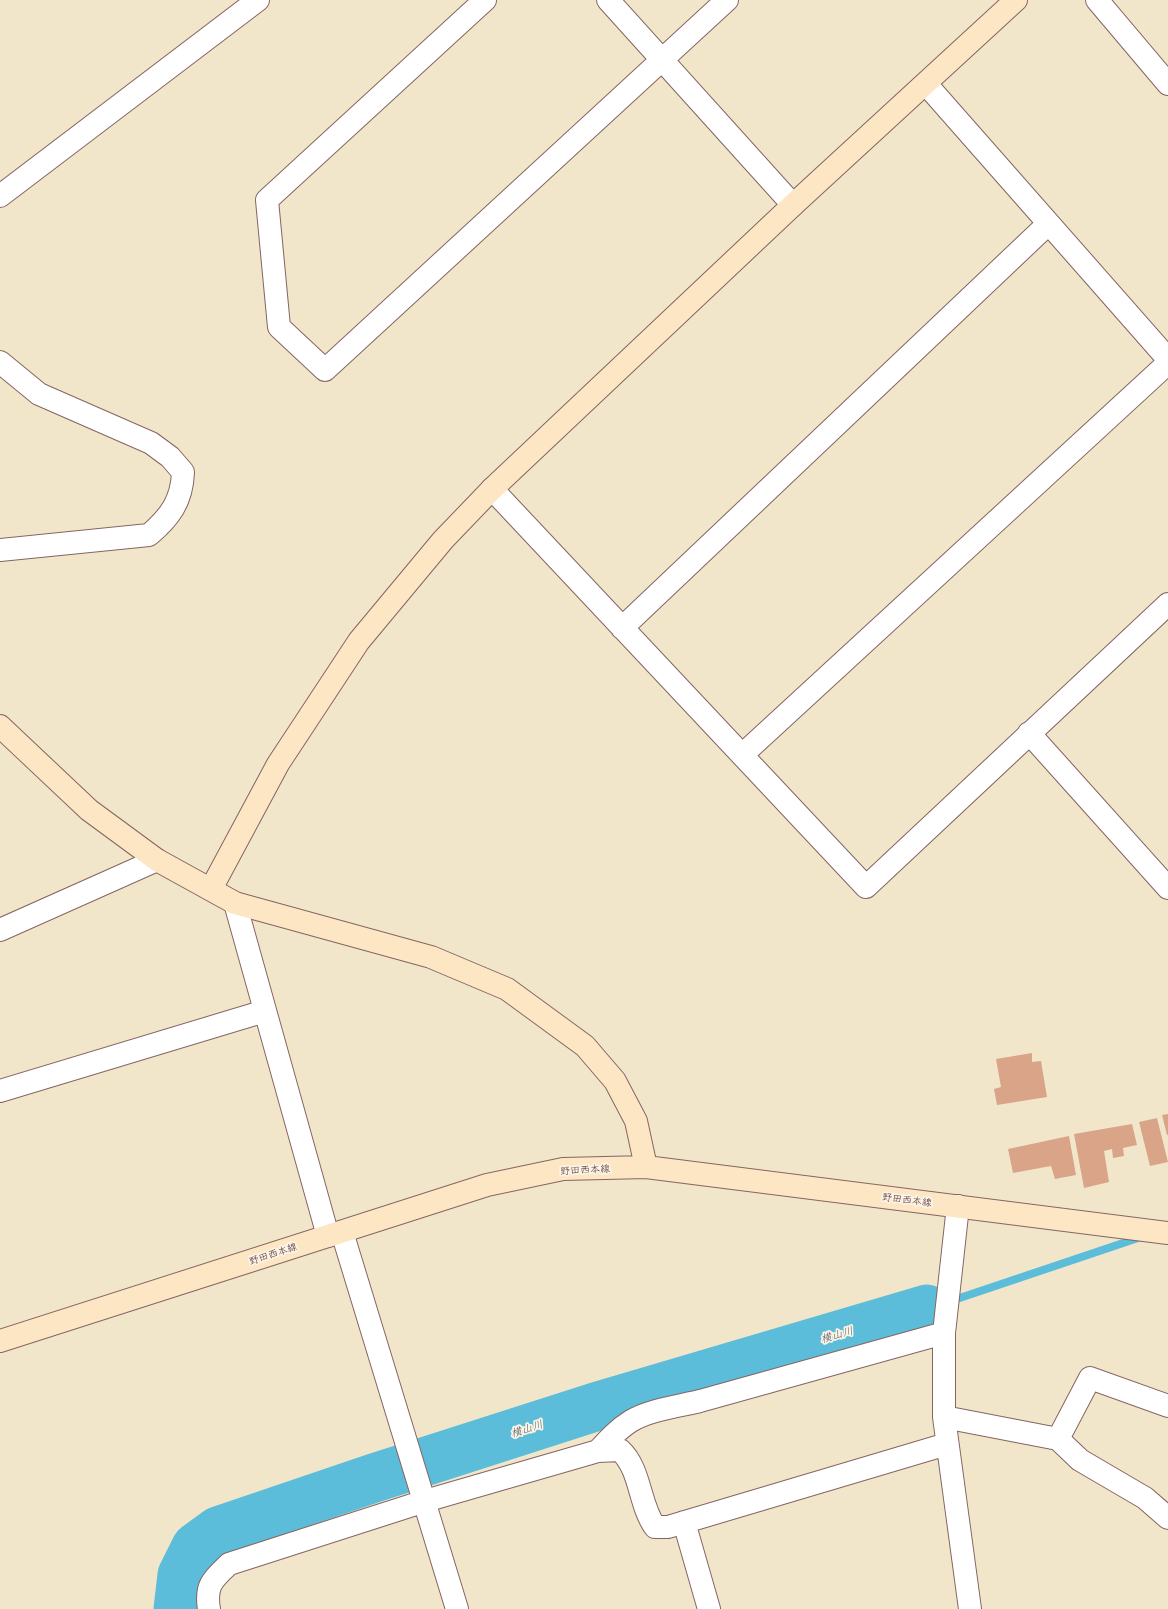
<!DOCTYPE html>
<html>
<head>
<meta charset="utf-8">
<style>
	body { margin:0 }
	canvas { display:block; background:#f2e6ca }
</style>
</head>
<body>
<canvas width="1168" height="1609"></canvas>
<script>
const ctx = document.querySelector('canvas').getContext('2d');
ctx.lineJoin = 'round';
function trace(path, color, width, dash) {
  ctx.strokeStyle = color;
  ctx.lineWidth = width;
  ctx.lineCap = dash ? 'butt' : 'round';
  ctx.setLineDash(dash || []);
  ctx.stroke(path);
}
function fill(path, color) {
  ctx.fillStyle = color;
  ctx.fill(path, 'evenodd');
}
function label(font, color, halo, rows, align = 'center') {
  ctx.font = font + ' Mali,"Klee One",sans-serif';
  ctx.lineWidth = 3.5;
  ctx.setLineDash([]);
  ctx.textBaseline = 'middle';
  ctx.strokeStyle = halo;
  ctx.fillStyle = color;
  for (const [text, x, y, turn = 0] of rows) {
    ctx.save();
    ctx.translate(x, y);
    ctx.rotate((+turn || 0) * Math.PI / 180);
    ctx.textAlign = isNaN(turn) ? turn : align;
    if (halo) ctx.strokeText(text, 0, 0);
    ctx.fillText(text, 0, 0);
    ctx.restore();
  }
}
const stream = new Path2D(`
	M927 1309 1141 1237`);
const river = new Path2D(`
	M178 1609 182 1575 196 1547 218 1531 374 1478 595 1407 927 1309`);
const building = new Path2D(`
	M1032 1053V1062L1041 1061 1047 1097 997 1105 994 1089 1001 1087 996 1059Z
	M1168 1114V1135H1167L1162 1115Z
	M1157 1118 1168 1162 1150 1166 1139 1122Z
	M1132 1124 1137 1145 1123 1148 1124 1156 1113 1158 1112 1149 1104 1151 1109 1182 1084 1188 1074 1134Z
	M1069 1136 1076 1175 1055 1179 1051 1166 1013 1173 1008 1149Z`);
const street = new Path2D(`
	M485 0 267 200 279 327 325 370 727 0
	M608 0 793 205
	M1097 0 1168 84
	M926 84 1168 359
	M0 196 258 0
	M0 362 39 394 151 443 170 457 183 472C182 501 170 517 149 535L0 550
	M492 489 866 887 1168 604
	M622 628 1048 224
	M1029 733 1168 888
	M742 755 1168 363
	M235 903 328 1236
	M0 930 157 860
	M0 1091 265 1011
	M958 1206 944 1333V1417L970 1609
	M342 1232 457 1609
	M944 1417 1058 1439 1080 1460 1145 1498 1168 1518
	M1058 1439 1090 1378 1168 1406
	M598 1451C608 1440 618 1429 631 1421 649 1410 679 1406 700 1401L944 1333
	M684 1522 709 1609
	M209 1609C205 1585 213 1579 229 1564L425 1501 598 1451 620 1450C641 1469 639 1505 655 1527H668L947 1444`);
const secondary = new Path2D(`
	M0 726 89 810 157 860 235 903 431 957 507 989 585 1046 615 1081 636 1121 646 1167
	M211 889 278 764 359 641 443 540 492 489 793 205 1016 0
	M0 1341 487 1185 563 1169 646 1167 1168 1233`);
const streetNames = [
	["野田西本線",585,1170,-3],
	["野田西本線",907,1200,7],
	["野田西本線",273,1254,-18]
];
const waterNames = [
	["横山川",837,1335,-16],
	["横山川",527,1429,-18]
];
trace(stream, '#5cbdda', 8);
trace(river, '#5cbdda', 49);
fill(building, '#daa489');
trace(street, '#856563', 24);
trace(secondary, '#856563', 24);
trace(street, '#fff', 22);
trace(secondary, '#fce6c4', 22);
label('10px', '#4a1f2b', '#fcf5e5', streetNames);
label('italic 11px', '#505668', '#fcf5e5', waterNames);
</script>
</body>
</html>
